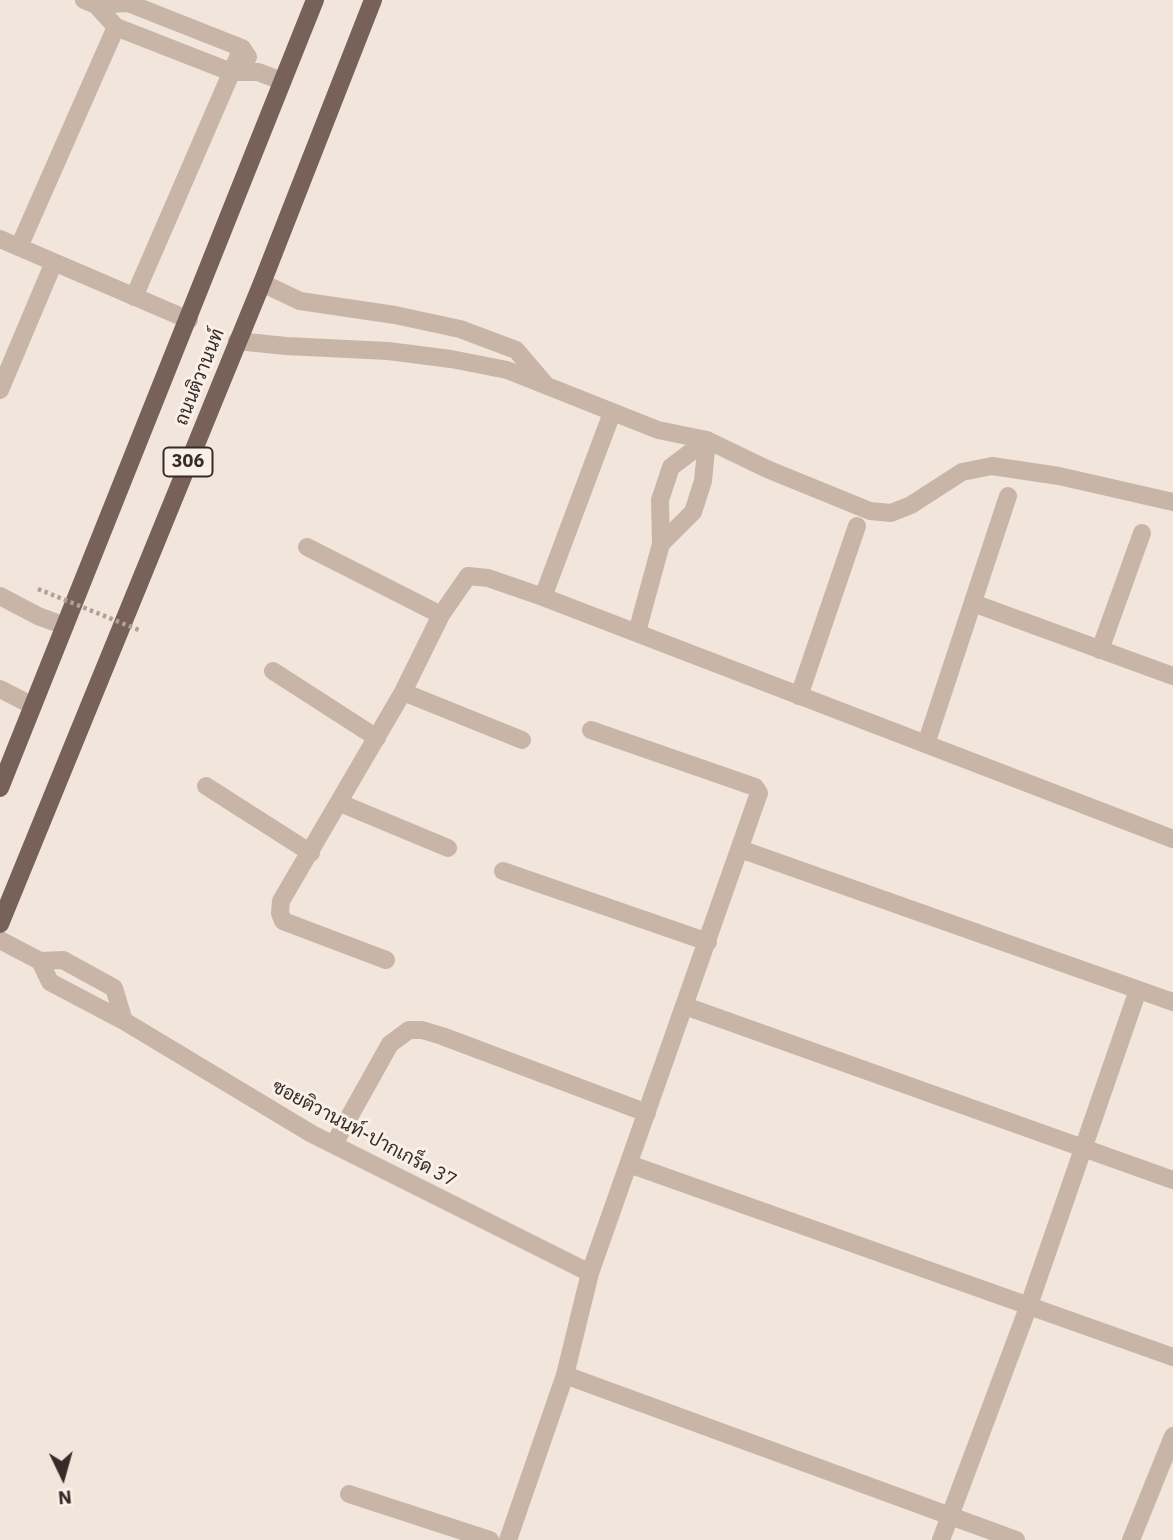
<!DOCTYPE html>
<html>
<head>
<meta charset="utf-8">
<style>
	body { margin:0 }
	#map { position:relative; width:1173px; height:1540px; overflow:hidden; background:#f1e5dc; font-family:"IBM Plex Sans",sans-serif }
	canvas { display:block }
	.north { position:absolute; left:28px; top:1442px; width:70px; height:70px; -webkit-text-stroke:5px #f9f0e8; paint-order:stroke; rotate:175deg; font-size:19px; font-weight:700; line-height:28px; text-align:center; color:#362b28 }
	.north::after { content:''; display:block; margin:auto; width:24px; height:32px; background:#362b28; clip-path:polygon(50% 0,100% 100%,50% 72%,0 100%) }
</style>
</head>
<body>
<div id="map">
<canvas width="1173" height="1540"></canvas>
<div class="north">N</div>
</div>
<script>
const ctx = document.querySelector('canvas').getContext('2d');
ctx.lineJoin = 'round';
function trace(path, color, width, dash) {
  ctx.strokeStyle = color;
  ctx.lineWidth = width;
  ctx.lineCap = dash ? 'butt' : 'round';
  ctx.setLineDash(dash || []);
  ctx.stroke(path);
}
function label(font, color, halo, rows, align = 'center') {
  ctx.font = font + ' "IBM Plex Sans",Sarabun,sans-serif';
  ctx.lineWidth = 6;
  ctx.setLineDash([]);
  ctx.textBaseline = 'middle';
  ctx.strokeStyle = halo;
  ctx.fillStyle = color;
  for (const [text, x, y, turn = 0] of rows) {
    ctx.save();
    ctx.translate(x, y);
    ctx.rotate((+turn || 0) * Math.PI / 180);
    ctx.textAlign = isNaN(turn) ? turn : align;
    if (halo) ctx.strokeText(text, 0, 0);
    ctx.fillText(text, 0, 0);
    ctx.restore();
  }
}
const minor = new Path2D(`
	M84 0 96 5 116 27 231 72H258L282 81
	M96 5 128 3 242 48 248 57
	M0 239 189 320
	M19 247 116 27
	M262 283 300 301 395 315 460 329 516 350 546 385
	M134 297 242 48
	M237 341 286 346 388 351 451 359 507 370 658 430 707 440 767 469 870 511 891 513 911 505 962 472 992 466 1059 476 1173 502
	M0 390 54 262
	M661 544 693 512 703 481 707 440
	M307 547 441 615
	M0 596 38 616 65 626
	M543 597 612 413
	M973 603 1173 676
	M637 632 661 544 660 500 671 467 707 440
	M1100 650 1142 533
	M273 671 377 738
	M0 689 33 706
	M403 692 522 740
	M799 696 857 526
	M926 744 1008 496
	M206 786 311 853
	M340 803 448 848
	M740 849 1173 1002
	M503 871 708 942
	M0 940 40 961 63 960 114 988 124 1021
	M386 960 283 921 280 913 281 901 403 692 441 615 468 576 488 578 543 597 1173 839
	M40 961 50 982 124 1021 312 1134 590 1273
	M685 1006 1173 1180
	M334 1144 390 1044 409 1030H422L442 1036 647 1113
	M629 1164 1173 1357
	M565 1375 1016 1540
	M349 1494 490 1540
	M508 1540 565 1375 590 1273 759 793 755 787 591 730
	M941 1540 1029 1305 1138 990
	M1131 1540 1173 1436`);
const major = new Path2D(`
	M0 788 315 0
	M0 924 262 283 373 0`);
const pathBridge = new Path2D(`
	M38 589 139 630`);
const shields = [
	[188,462,49]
];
const shieldNames = [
	["306",188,462]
];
const streetNames = [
	["ถนนติวานนท์",200,377,-68],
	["ซอยติวานนท์-ปากเกร็ด 37",364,1134,28]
];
trace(minor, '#c9b5a8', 18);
trace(major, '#786159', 18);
trace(pathBridge, '#b59e92', 4.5, [3.5, 3.5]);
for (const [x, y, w] of shields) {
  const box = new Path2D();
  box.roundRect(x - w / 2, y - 14.5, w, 29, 5);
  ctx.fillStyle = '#f9f0e8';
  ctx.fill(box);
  trace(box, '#362b28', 2);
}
label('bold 18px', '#362b28', null, shieldNames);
label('19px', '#362b28', '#f9f0e8', streetNames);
</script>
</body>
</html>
